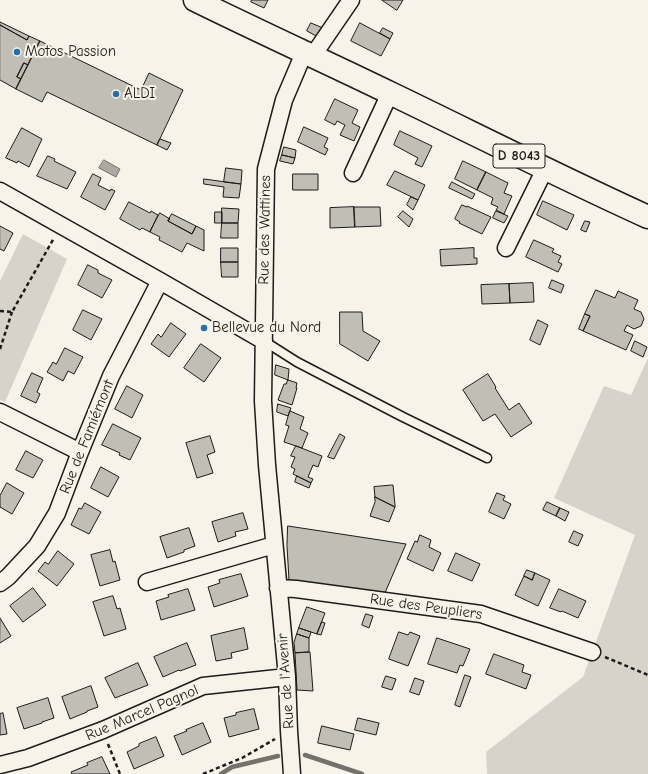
<!DOCTYPE html>
<html>
<head>
<meta charset="utf-8">
<style>
	body { margin:0 }
	canvas { display:block; background:#f7f3e8 }
</style>
</head>
<body>
<canvas width="648" height="774"></canvas>
<script>
const ctx = document.querySelector('canvas').getContext('2d');
ctx.lineJoin = 'round';
function fill(path, color) {
  ctx.fillStyle = color;
  ctx.fill(path, 'evenodd');
}
function trace(path, color, width, dash) {
  ctx.strokeStyle = color;
  ctx.lineWidth = width;
  ctx.lineCap = dash ? 'butt' : 'round';
  ctx.setLineDash(dash || []);
  ctx.stroke(path);
}
function label(font, color, halo, rows, align = 'center') {
  ctx.font = font + ' "Comic Neue",sans-serif';
  ctx.lineWidth = 4;
  ctx.setLineDash([]);
  ctx.textBaseline = 'middle';
  ctx.strokeStyle = halo;
  ctx.fillStyle = color;
  for (const [text, x, y, turn = 0] of rows) {
    ctx.save();
    ctx.translate(x, y);
    ctx.rotate((+turn || 0) * Math.PI / 180);
    ctx.textAlign = isNaN(turn) ? turn : align;
    if (halo) ctx.strokeText(text, 0, 0);
    ctx.fillText(text, 0, 0);
    ctx.restore();
  }
}
const green = new Path2D(`
	M23 234 67 259 5 402 0 400V281Z
	M648 358V774H487L486 752 583 677 635 535 554 498 604 386 631 395Z`);
const water = new Path2D(`
	M104 160 120 169 116 177 99 168Z`);
const stream = new Path2D(`
	M305 755 362 774
	M221 774 232 767 278 756`);
const building = new Path2D(`
	M252 0H268L264 8 251 2Z
	M382 0H403L397 10Z
	M0 22 29 36 27 40 0 25Z
	M311 23 323 28 318 37 307 31Z
	M360 23 390 39 381 56 351 41Z
	M0 25 27 40 29 36 40 41 28 65 24 63 17 77 21 79 16 89 0 80Z
	M383 28 393 33 390 39 380 33Z
	M40 41 141 90 149 73 183 90 157 145 47 92 42 102 16 89Z
	M24 63 28 65 21 79 17 77Z
	M335 99 358 110 352 123 360 127 354 141 340 135 345 125 337 121 335 125 325 120Z
	M304 127 328 138 324 147 328 149 325 155 298 142Z
	M22 128 42 139 29 167 18 161 17 163 6 158Z
	M400 131 432 146 422 167 415 164 418 158 394 145Z
	M160 139 171 143 167 150 157 145Z
	M284 147 296 150 295 158 282 155Z
	M282 155 295 158 293 164 280 161Z
	M48 156 55 159 54 161 76 172 67 189 37 176Z
	M463 161 486 172 477 190 455 179Z
	M226 168 242 170 241 184 224 182Z
	M395 171 425 185 418 200 387 185Z
	M486 172 508 183 504 193 512 196 504 214 496 210 498 207 491 204 493 198 477 190Z
	M93 174 101 178 98 185 110 191 111 189 115 191 105 210 81 197Z
	M293 174H318V190H293Z
	M204 179 241 184 239 198 223 197 224 187 204 184Z
	M452 182 475 194 472 199 449 188Z
	M411 197 418 200 413 210 407 205Z
	M543 201 574 215 567 230 537 215Z
	M129 202 150 213 151 211 158 215 150 232 142 228 140 230 120 219Z
	M462 205 467 207V206L491 217 482 234 459 223 460 222 455 219Z
	M354 207H380L381 226 355 227Z
	M354 207 355 227 330 228V208Z
	M222 208 239 209 238 223H222Z
	M403 211 413 219 409 227 398 217Z
	M496 211 508 216 504 223 493 218Z
	M215 212H222V223H215Z
	M160 213 170 219 168 221 192 234 196 226 204 230V251L187 243 182 252 159 240 160 237 150 232Z
	M172 214 196 226 192 234 168 221Z
	M585 221 590 222 586 232 581 230Z
	M222 223H238V238H221Z
	M0 226 13 233 4 251 0 249Z
	M534 240 554 249 552 252 561 256 558 262 562 264 558 272 526 257Z
	M221 248H238V262H221Z
	M474 248V258H477V264L441 266 440 250Z
	M221 262H238V277H222Z
	M88 265 98 270V273L112 280 102 298 78 285Z
	M552 280 564 285 561 293 549 288Z
	M533 283 534 302 510 303 509 284Z
	M509 284 510 303 482 304 481 285Z
	M596 290 615 298 618 291 638 300 634 309 641 312 644 319 641 326 634 329 627 325 624 331 633 335 626 350 583 331 590 316 585 314Z
	M83 310 102 319 91 340 73 330Z
	M340 312H362L363 331 380 341 368 361 340 344Z
	M585 314 590 316 583 331 579 329Z
	M538 320 548 325 540 345 530 340Z
	M171 323 186 334 169 357 151 344 158 334 161 337Z
	M635 341 647 347 643 357 631 351Z
	M201 344 221 358 204 382 184 368Z
	M65 348 83 357 74 374 68 371 63 381 47 372 53 362 56 364Z
	M276 365 289 369 288 380 275 375Z
	M32 373 43 378 37 392 40 394 36 403 21 396Z
	M488 374 496 387 495 388 509 410 519 403 532 423 511 437 495 414 483 421 463 390Z
	M288 380 297 383 296 388H297L292 405 278 400 284 384H286Z
	M127 386 143 395 132 418 115 409Z
	M278 404 291 408 288 416 277 412Z
	M290 411 304 417 300 429 308 433 302 448 284 442 289 426 286 425Z
	M113 424 141 438 130 460 119 455 120 453 102 445Z
	M340 434 345 437 334 459 328 457Z
	M210 436 215 452 207 455 213 473 197 478 186 443Z
	M296 446 322 456 318 467 313 465 308 477 313 479 311 483 293 474 295 469 291 467 295 457 291 456Z
	M26 451 43 460 33 478 16 470Z
	M101 467 119 477 108 497 91 488Z
	M297 476 311 483 309 488 295 482Z
	M7 483 24 493 12 514 0 507V496Z
	M392 485H393L395 505V507L375 497 374 487Z
	M497 493 505 496 503 500 511 504 504 519 489 512Z
	M375 497 395 507 389 522 370 516 375 502Z
	M547 502 560 508 556 516 543 510Z
	M85 503 101 512 89 534 71 525 79 508 81 509Z
	M560 508 569 512 565 521 556 516Z
	M243 513 248 529 235 532 236 536 218 542 212 522Z
	M288 526 406 544 384 595 289 580 287 546Z
	M189 528 195 546 184 550V552L167 558 160 537Z
	M574 531 583 535 578 546 569 542Z
	M420 535 431 540 429 547 441 553 433 571 407 559 415 541 417 542Z
	M110 550 113 562 115 561 120 580 100 586 91 555Z
	M58 551 74 564 57 586 38 571 45 562 48 564Z
	M456 553 480 564 472 581 448 571Z
	M527 570 535 573 532 580 524 576Z
	M535 573 550 580 538 606 515 595 524 576 532 580Z
	M241 574 248 596 214 607 208 587 220 583 219 580Z
	M33 588 46 605 23 622 10 606Z
	M188 589 195 610 161 620 156 601 169 597 168 595Z
	M559 589 586 601 578 618 562 611 561 612 550 608Z
	M113 596 117 609 120 608 126 629 104 636 93 602Z
	M307 607 325 613 317 634 299 628Z
	M366 614 373 616 369 628 362 625Z
	M0 618 11 636 0 643Z
	M322 622 325 623 321 635 317 634Z
	M244 628 248 649 231 653 232 658 216 661 211 636Z
	M299 628 311 632 309 638 297 634Z
	M399 632 408 635 410 632 420 636 408 666 389 659Z
	M297 634 309 638V652L295 653 294 643Z
	M437 638 470 649 463 666 460 665 457 673 428 664Z
	M187 643 196 665 180 671 179 670 163 677 154 657Z
	M309 652H310L313 691 297 690 295 653Z
	M494 654 524 665 522 672 531 675 526 689 486 674Z
	M138 663 148 685 115 698 105 678Z
	M465 675 471 677 460 707 455 705Z
	M386 676 396 679 392 690 382 687Z
	M415 678 424 681 419 695 410 692Z
	M91 686 98 707 87 711V712L70 719 62 697Z
	M48 698 54 718 42 722V723L24 729 17 708Z
	M254 709 259 729 229 737 224 718 236 715V713Z
	M3 713 7 734 0 735V714Z
	M358 718 379 723 376 735 355 730Z
	M203 723 211 742 182 755 174 736 187 731 186 730Z
	M322 726 354 734 350 750 318 743Z
	M156 737 164 756 134 769 127 752 139 746V744Z
	M102 757 110 774H72L71 772 88 765 87 763Z`);
const path = new Path2D(`
	M0 311 12 312 54 238
	M0 349 12 312
	M605 657 648 675
	M108 744 120 774
	M203 774 242 758 275 739`);
const service = new Path2D(`
	M264 341 297 362 403 417 487 458`);
const minor = new Path2D(`
	M312 57 351 0
	M353 173 390 93
	M0 191 160 281 264 341
	M506 248 545 169
	M0 412 80 452
	M147 582 274 545
	M0 583 8 577 37 546 57 513 80 452 111 376 160 281
	M278 588 296 589 481 614 592 652
	M0 765 28 758 103 730 203 686 287 677
	M292 774 289 731 287 677 267 465 263 401 266 169 284 100 304 53`);
const primary = new Path2D(`
	M195 0C260 32 326 62 392 94 477 135 562 178 648 217`);
const markers = [
	[17,52,4,"#1f6fb2"],
	[116,94,4,"#1f6fb2"],
	[204,328,4,"#1f6fb2"]
];
const shields = [
	[519,156,52]
];
const shieldNames = [
	["D 8043",519,156]
];
const poiNames = [
	["Motos Passion",25,52],
	["ALDI",124,94],
	["Bellevue du Nord",212,328]
];
const streetNames = [
	["Rue des Wattines",265,230,-89],
	["Rue de Famiémont",87,437,-68],
	["Rue des Peupliers",426,607,8],
	["Rue de l'Avenir",286,681,-94],
	["Rue Marcel Pagnol",142,713,-23]
];
fill(green, '#d7d3cb');
fill(water, '#aca9a2');
trace(water, '#72716c', 1);
trace(stream, '#72716c', 4.5);
fill(building, '#c0beb5');
trace(building, '#1c1c1c', 1);
trace(service, '#1c1c1c', 11);
trace(minor, '#1c1c1c', 19);
trace(primary, '#1c1c1c', 25);
trace(path, '#1c1c1c', 2.5, [4, 3]);
trace(service, '#f7f3e8', 8);
trace(minor, '#f7f3e8', 16);
trace(primary, '#f7f3e8', 22);
for (const [x, y, r, color] of markers) {
  const dot = new Path2D();
  dot.arc(x, y, r, 0, 2 * Math.PI);
  ctx.fillStyle = color;
  ctx.fill(dot);
  trace(dot, '#f7f3e8', 1.5);
}
for (const [x, y, w] of shields) {
  const box = new Path2D();
  box.roundRect(x - w / 2, y - 12, w, 24, 3);
  ctx.fillStyle = '#f7f3e8';
  ctx.fill(box);
  trace(box, '#1c1c1c', 1);
}
label('bold 14px', '#1c1c1c', null, shieldNames);
label('15px', '#1c1c1c', '#f7f3e8', poiNames, 'left');
label('15px', '#1c1c1c', '#f7f3e8', streetNames);
</script>
</body>
</html>
